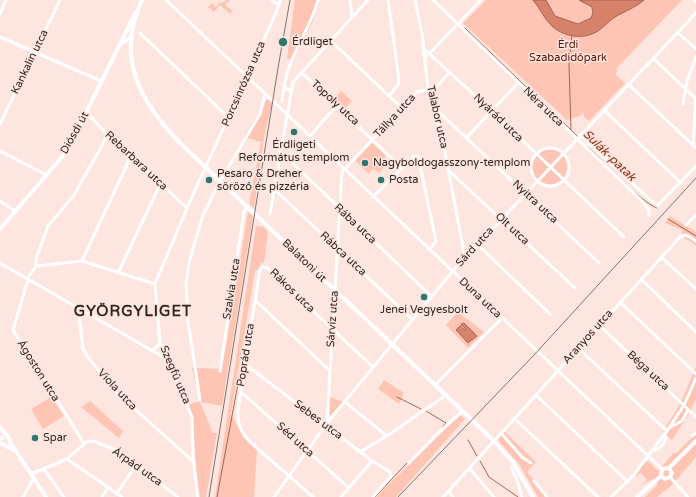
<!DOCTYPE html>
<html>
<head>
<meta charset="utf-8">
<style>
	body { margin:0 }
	canvas { display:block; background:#fee6e0 }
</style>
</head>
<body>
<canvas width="696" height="497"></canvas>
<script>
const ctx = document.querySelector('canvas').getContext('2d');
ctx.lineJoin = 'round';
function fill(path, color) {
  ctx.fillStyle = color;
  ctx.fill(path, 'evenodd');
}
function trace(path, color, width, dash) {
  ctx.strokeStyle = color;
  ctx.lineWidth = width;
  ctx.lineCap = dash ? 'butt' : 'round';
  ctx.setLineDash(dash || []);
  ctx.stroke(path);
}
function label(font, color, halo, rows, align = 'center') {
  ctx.font = font + ' "Varela Round",sans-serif';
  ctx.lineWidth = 3;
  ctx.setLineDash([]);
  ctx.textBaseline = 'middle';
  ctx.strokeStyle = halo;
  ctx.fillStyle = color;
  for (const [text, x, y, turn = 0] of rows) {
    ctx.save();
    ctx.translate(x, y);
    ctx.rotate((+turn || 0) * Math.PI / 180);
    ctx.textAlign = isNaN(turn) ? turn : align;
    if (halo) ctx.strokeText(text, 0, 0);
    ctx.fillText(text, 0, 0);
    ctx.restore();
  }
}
const green = new Path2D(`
	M226 0H230L225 5 233 11 230 14 220 5 214 12 208 7 212 3 216 7 220 2 222 3Z
	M295 0H319L313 21 293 61 287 58Z
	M486 0H682L616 69 618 71 615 74 625 83 589 121 584 117 583 112 580 116 567 120 463 23Z
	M341 91 352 101 345 108 335 98Z
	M266 100H269L272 104 265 132 254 208 249 204 261 142 244 137 259 113 261 114Z
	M372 143 386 156 383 159 387 162 380 173 373 169 369 174 355 161Z
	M531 167a19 19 0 1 1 38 0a19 19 0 1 1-38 0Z
	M248 212 253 216 222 406 200 402 213 433H217L206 497H198L193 418 189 405 200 401 192 368 222 369Z
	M670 216 696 232V245L683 237 682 230 665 223Z
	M262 225 268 232 264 263 261 262 259 270H255L231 414 241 433 257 449 254 497H215L256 226 262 227Z
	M458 312 484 332 468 348 446 325ZM464 323 477 336 468 343 456 330Z
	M696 367V399L688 415 672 440 663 432 680 404Z
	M384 380 404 393 399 404 378 389Z
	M51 397 64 416 43 429 31 409Z
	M330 397 343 402 330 416 329 414Z
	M90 401 123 431 119 438 81 407Z
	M460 415 465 419 396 497H376Z
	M504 431 536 462 527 472 547 497H538L519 464 498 440Z
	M696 434V457L671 486 657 497H645L658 484 653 479 640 486 647 480 641 473 635 477 644 463 648 461 658 471 674 452 675 454Z`);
const water = new Path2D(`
	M533 0H546L555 16 578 24 591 18 593 13 592 7 579 0H644C635 8 625 11 615 17 609 21 604 27 598 31 584 40 565 37 553 27 544 19 540 8 533 0Z
	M464 323 477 336 468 343 456 330 460 326 465 330V328L461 325Z`);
const stream = new Path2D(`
	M465 28 571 130
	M572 36 569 64 571 130 578 137
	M589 148C605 163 639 201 657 208
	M668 219 696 236
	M397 397 421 409
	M426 411 446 423 442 427
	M468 440 477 456
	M480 461 489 477 518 497
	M217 497 240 373
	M375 497 407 463`);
const minor = new Path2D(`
	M166 0 662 469
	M271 0 279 5
	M350 0 352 17
	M388 0 399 79 398 85 389 96
	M415 0 422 34 428 88 445 152 465 258
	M433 0 641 200 649 210V215
	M694 0 696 2
	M0 14 6 0
	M677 32 696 49
	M140 33 229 118
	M0 37 101 81
	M331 41 402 108
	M424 49 480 100 624 237
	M425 58 481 0
	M653 58 696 99
	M301 72 402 168
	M628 84 696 148
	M290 90 284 88C288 56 310 31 318 0
	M282 101 284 88
	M683 104 687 81 696 57
	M604 110 681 183
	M435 111 440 113 599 263
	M86 112 108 135 187 208
	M0 124 60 0
	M580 135 657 206 696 166
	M310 136 337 105
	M467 137 518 83
	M693 146 696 98
	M531 167a19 19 0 1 1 38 0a19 19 0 1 1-38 0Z
	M0 151 47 175
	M280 151 431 296
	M448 170 575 288
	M274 189 412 319
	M373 197 413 157 418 156 436 241 429 250
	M0 201 15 211
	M270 214 293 82 368 0
	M686 225 696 215
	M477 244 550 314
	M661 257 696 289
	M82 261 131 156
	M0 263 165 358
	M36 266 82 261 155 284
	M118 273 158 189 162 185
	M641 279 696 332
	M255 300 330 371
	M620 302 696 374
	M81 310 79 317 80 324 83 349 87 356 118 394 194 462
	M599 325 696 417
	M578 348 667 431
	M153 350 160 343
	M245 364 372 461 390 472 391 476 373 497
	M220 371 244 212 248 207
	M435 385 502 318
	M241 392 349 488
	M536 395 628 482
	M200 400 188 321 186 283 190 259 203 215 220 181 260 114 265 94
	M345 402 387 436
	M514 418 598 497
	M327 423 342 172 417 92 436 87 450 72
	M669 428 682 421 688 410
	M501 433 522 457 531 463
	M692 436 696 433
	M83 446 82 440 13 330 29 276 36 266V259L48 226 74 195 108 135
	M652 450C659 451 664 444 666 438L665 434
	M360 452 387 436 446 395
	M67 459 122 497
	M409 463 441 430 463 411
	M511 467 517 480 522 497
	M469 468 494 497
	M44 469 64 497
	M31 474 67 459 86 442 93 441 116 450 178 497
	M670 477 688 497
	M534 481 547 497
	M449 491 453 497
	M117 493 136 465
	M23 497 34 478
	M102 497 108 488
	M198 497 193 458 192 417 160 343 155 284 187 208 276 13 280 0
	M274 497 327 423 452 272 696 13
	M313 497 249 441C240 432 237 422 238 409L260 269 263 267 267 268 373 367
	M341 497 372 461
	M443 497 680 237 686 235 696 241
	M611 497 632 477 667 431 684 405 696 378`);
const major = new Path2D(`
	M142 0C115 58 140 102 181 144L491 438 513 462 533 497
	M120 44 132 37
	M0 229 67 151 135 14
	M0 427 9 438 10 442 46 497
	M0 439 2 438
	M0 443 14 450
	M669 468 696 441
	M661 476 665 479 670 477 672 473 669 468
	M661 476 662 469 669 468
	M637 497 661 476`);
const rail = new Path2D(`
	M209 497 278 68 290 0
	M398 497 534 355 696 178`);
const markers = [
	[283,42,5,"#2f766e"],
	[294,132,4,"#2f766e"],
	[365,163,4,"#2f766e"],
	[209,180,4,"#2f766e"],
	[381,180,4,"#2f766e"],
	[424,297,4,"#2f766e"],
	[35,438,4,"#2f766e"]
];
const poiNames = [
	["Érdliget",292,42],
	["Érdligeti",294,145,"center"],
	["Református templom",294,158,"center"],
	["Nagyboldogasszony-templom",373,163],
	["Pesaro & Dreher",217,174],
	["söröző és pizzéria",217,187],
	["Posta",389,180],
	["Jenei Vegyesbolt",424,310,"center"],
	["Spar",43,438]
];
const parkNames = [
	["Érdi",568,45],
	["Szabadidőpark",568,58]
];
const streetNames = [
	["Kankalin utca",30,62,-64],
	["Porcsinrózsa utca",244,84,-66],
	["Topoly utca",335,103,43],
	["Néra utca",543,107,44],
	["Tállya utca",395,116,-47],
	["Talabor utca",437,117,77],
	["Nyárád utca",498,118,44],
	["Diósdi út",75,133,-61],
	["Rebarbara utca",136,161,43],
	["Nyitra utca",535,202,43],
	["Rába utca",355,224,43],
	["Olt utca",512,229,43],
	["Sárd utca",475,247,-47],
	["Rábca utca",343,254,43],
	["Balatoni út",304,261,44],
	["Szalvia utca",232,289,-81],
	["Rákos utca",292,291,44],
	["Duna utca",480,298,43],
	["Sárvíz utca",333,319,-86],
	["Aranyos utca",588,337,-48],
	["Poprád utca",246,355,-81],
	["Ágoston utca",38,371,58],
	["Béga utca",648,371,43],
	["Szegfű utca",175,375,67],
	["Viola utca",117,390,47],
	["Sebes utca",318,420,37],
	["Séd utca",295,440,42],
	["Árpád utca",137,467,35]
];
const waterNames = [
	["Sulák-patak",609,156,44]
];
const districtNames = [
	["GYÖRGYLIGET",133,312]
];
fill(green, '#fec4b4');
fill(water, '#d8816b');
trace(water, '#a66555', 1);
trace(stream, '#a66555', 1);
trace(minor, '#fff', 3);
trace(major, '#fff', 4);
trace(rail, '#82726e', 1);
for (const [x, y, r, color] of markers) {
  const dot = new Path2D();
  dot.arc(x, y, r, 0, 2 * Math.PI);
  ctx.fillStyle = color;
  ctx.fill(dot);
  trace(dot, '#fee6e0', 1.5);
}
label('11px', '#302522', '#fee6e0', poiNames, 'left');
label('11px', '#621400', '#fee6e0', parkNames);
label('11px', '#302522', '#fee6e0', streetNames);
label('italic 12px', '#932d10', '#fee6e0', waterNames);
ctx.letterSpacing = '1px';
label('bold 15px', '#302522', '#fee6e0', districtNames);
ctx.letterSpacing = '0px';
</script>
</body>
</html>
